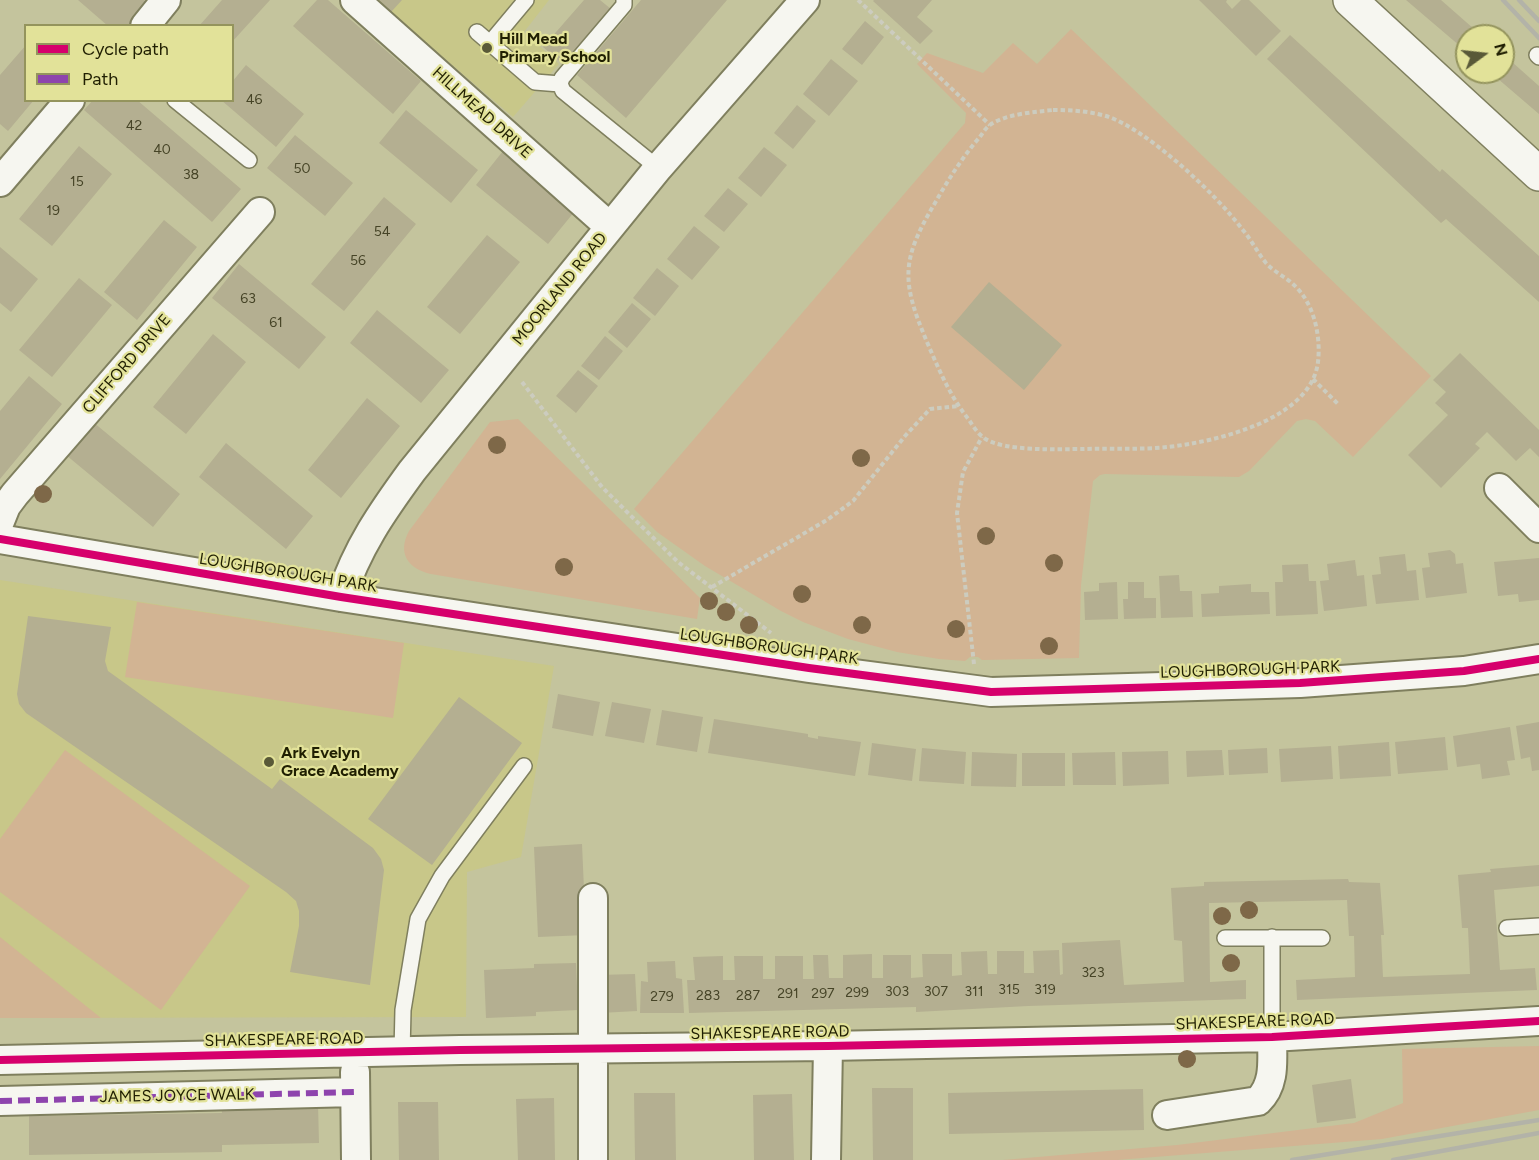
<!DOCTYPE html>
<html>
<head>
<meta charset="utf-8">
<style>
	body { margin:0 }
	#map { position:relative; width:1539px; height:1160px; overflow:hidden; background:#c4c49d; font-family:Figtree,sans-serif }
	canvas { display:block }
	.legend { position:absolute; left:24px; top:24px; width:210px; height:78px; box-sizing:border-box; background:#e2e299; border:2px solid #94945d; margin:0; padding:8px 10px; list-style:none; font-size:18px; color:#201f02 }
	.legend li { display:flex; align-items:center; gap:12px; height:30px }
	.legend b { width:30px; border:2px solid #94945d }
	.north { position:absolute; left:1455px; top:24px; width:60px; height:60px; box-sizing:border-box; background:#e2e299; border:2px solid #94945d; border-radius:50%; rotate:75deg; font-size:16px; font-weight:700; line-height:24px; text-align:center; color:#201f02 }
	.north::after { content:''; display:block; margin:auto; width:21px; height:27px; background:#595938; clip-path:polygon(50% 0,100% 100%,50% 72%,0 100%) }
</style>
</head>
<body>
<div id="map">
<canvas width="1539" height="1160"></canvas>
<ul class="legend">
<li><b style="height:8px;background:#d6006c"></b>Cycle path</li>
<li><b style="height:8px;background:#8e44ad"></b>Path</li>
</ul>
<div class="north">N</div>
</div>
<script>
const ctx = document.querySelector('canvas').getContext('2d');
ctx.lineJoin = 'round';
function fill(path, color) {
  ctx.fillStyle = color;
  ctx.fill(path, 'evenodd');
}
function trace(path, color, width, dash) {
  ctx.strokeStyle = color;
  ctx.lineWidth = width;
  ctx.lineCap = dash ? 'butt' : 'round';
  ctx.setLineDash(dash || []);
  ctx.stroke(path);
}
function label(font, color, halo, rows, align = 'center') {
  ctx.font = font + ' Figtree,sans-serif';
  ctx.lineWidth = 4.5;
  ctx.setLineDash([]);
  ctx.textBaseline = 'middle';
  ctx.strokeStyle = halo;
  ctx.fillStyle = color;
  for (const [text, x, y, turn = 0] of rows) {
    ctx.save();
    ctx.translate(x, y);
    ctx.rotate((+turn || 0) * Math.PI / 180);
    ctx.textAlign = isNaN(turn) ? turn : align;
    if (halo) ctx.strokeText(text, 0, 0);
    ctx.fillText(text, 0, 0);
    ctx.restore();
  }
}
const built = new Path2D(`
	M376 0H549L524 32 559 64 513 117Z
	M0 580 554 666 521 857 467 872 466 1017 0 1018Z`);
const green = new Path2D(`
	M1071 29 1431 376 1353 457 1315 421 1306 419 1297 421 1249 471 1239 477 1105 474 1100 475 1093 481 1081 585 1079 658 982 660 978 657H970L965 661 939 659 897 652 848 639 803 622 781 611 705 566 657 532 634 509 965 123 966 113 917 64 927 53 983 73 1013 43 1037 64Z
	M518 419 700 598 697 619 431 574C408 569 397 553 409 531L490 422Z
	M137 602 404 643 393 718 125 677Z
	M65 750 250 886 161 1010 0 892V839Z
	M0 937 101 1018H0Z
	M1539 1046V1110L1382 1139 1117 1160H1003L1177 1145 1354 1123 1403 1103 1402 1049Z`);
const building = new Path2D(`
	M78 0H144L147 3 128 26H108Z
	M222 0H270L232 42V26H199Z
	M317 0H328L421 81 393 114 293 26Z
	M379 0H402L391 12Z
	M584 0H600L611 9 564 65 543 47Z
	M641 0H727L626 118 577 75Z
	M874 0H932L917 17 933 31 920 44 873 1Z
	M1199 0H1227L1226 2 1232 9 1241 0H1249L1281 31 1256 56Z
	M1406 0H1441L1482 36H1467V52Z
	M865 21 884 37 862 65 842 49Z
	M1290 35 1440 172 1442 169 1539 256V302L1446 219 1441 223 1267 59Z
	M26 45V100H34L8 131 0 124V75Z
	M1503 54 1539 86V114L1490 72H1503Z
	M831 59 858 81 829 116 803 94Z
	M246 65 304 114 276 147 221 100H232V82Z
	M93 100H137L241 189 212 222 84 110Z
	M797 105 816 121 793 149 774 133Z
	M406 110 478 170 451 203 379 143Z
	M295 135 353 183 325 216 267 168Z
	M79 146 112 174 52 246 19 219Z
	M764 147 787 165 761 197 738 178Z
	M503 151 575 211 548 244 476 185Z
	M728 188 748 204 724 232 704 216Z
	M384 197 416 224 344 311 311 284Z
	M164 220 197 247 137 320 104 292Z
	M694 226 720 247 692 280 667 259Z
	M487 235 520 262 460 334 427 307Z
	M0 247 38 279 11 312 0 303Z
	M239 264 326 337 299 369 212 298Z
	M657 268 679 286 655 316 633 298Z
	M79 278 112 305 52 377 19 350Z
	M989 282 1062 345 1024 390 951 327Z
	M632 303 651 319 627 348 608 332Z
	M377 310 449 370 421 403 350 343Z
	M213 334 246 362 186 434 153 407Z
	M605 336 623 351 599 380 581 366Z
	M1460 353 1539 430V457L1530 448 1516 461 1487 432 1475 444 1480 448 1441 488 1408 455 1448 415 1435 403 1446 392 1433 380Z
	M578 370 598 386 576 413 556 396Z
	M29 376 62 404 0 479V411Z
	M367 398 400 426 341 498 308 470Z
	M93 422 180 494 153 527 66 455Z
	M226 443 313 516 286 549 199 477Z
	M1450 550 1455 554 1456 564 1463 563 1467 593 1426 598 1422 568 1430 567 1428 553Z
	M1405 554 1407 571 1416 570 1419 600 1376 604 1372 575 1381 574 1379 557Z
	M1539 558V600L1519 602 1518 594 1498 596 1494 562Z
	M1355 560 1357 576 1364 575 1367 606 1324 611 1320 581 1329 580 1327 564Z
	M1308 564 1309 581H1316L1318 614 1276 616 1275 582H1283L1282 565Z
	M1179 575 1180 591H1192L1193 617 1161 618 1159 576Z
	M1117 582 1118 619 1085 620 1084 592 1099 591V583Z
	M1128 582H1144V598H1156V618L1124 619 1123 599H1128Z
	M1251 584V592H1269L1270 614 1202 617 1201 594 1219 593V586Z
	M28 616 111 627 105 661 108 671 272 789 280 779 373 848 381 859 384 870 370 985 290 972 299 926V911L296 901 286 892 26 713 19 704 17 694Z
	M558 694 600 702 593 736 552 728Z
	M459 697 522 743 432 865 368 819Z
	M612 702 651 709 644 743 605 736Z
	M662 710 703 717 697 752 656 745Z
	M714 719 808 734V737L818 739V736L861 742 855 776 708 753Z
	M1539 722V770L1532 771 1530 757 1521 759 1516 726Z
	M1510 727 1515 760 1507 761 1510 775 1482 779 1480 764 1457 767 1453 736Z
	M1445 737 1448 770 1398 774 1395 742Z
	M1389 742 1391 776 1340 779 1338 746Z
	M872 743 916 749 912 781 868 775Z
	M1331 746 1333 779 1281 782 1279 749Z
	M922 748 966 752 964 784 919 781Z
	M1267 748 1268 773 1229 775 1228 750Z
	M1222 750 1224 775 1187 777 1186 751Z
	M1168 751 1169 784 1123 786 1122 752Z
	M972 752 1017 754 1016 787 971 786Z
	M1115 752 1116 785H1073L1072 753Z
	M1022 753H1065V786H1022Z
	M582 844 586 935 538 937 534 847Z
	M1539 865V886L1494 890 1500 970 1535 968 1537 990 1297 1000 1296 980 1355 977 1354 936H1349L1347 900 1209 903 1210 982 1246 980V999L1028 1006 916 1012V1007L689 1013 687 980H695L693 957 723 956V980H735L734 956H763V979H775V956H803V979H814L813 955H828L829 978H843V955L872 954V978H883V955H911V978L923 977 922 954H952V976L962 975 961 952 987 951 988 974H997V951H1024V973H1034L1033 951 1059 950 1060 975 1063 974 1062 943 1120 940 1124 985 1184 982 1182 941 1174 940 1171 888 1204 886V882L1348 879 1349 882 1380 883 1384 935H1381L1383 977 1470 974 1468 928H1462L1458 875 1491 872 1490 869Z
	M675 961 676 978 682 979 684 1013H640L641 981 648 982 647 962Z
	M576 963 578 1010 536 1012V1016L486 1018 484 970 534 968V964Z
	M635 974 637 1011 600 1013 598 975Z
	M1351 1079 1356 1118 1317 1123 1312 1085Z
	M872 1088H913V1160H873Z
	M1143 1089 1144 1130 949 1134 948 1093Z
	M634 1093H675L676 1160H635Z
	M792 1094 794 1160H754L753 1095Z
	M554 1098 555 1160H518L516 1099Z
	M398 1102H438L439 1160H399Z
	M318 1104 319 1143 222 1145V1152L29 1155V1116L222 1113 221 1106Z`);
const path = new Path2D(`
	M858 0 990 125
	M1053 110C1071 110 1088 111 1106 116 1147 129 1216 194 1242 229 1251 239 1257 252 1266 263 1274 272 1286 277 1294 285 1314 303 1321 336 1318 362 1311 420 1215 442 1167 447 1140 450 1111 448 1084 449 1059 449 1004 452 984 438 978 434 973 426 969 420 950 396 939 370 927 342 901 281 901 260 935 203 948 180 962 158 978 139 982 135 985 128 990 125 1005 114 1035 112 1053 110Z
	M1313 379 1339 405
	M522 382 602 487 629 514 678 562 771 633
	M712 587 827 520 853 501 905 436 930 409 958 406
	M974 664 957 513 963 472 982 437`);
const lane = new Path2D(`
	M624 0V5L562 78 560 84 563 91 658 168
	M477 32 535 82 560 84
	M490 43 526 0
	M1537 55 1539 57
	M175 100 249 160
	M1507 928 1539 926
	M1225 938H1322
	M1272 1037V937
	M402 1052 403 1010 418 919 442 876 524 766`);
const street = new Path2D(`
	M355 0 610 227
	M145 26 166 0
	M0 182 70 100
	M1499 488 1539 528
	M0 521 6 506 15 494 260 212
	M0 539 341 597 809 668 991 692 1300 683 1464 671 1539 659
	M341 597C357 548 382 512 412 471L658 168 805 0
	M0 1060 460 1050 828 1046 1272 1037 1539 1021
	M355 1072 356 1160
	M0 1101 355 1092
	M1167 1115 1258 1101C1276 1084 1272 1059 1272 1037
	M593 1160V898
	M826 1160 828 1046`);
const primary = new Path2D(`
	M1350 0 1539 174`);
const rail = new Path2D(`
	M1503 0 1539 38
	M1519 0 1539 21
	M1292 1160 1539 1120
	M1393 1160 1539 1133`);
const quiet = new Path2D(`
	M0 1101 355 1092`);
const cycleway = new Path2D(`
	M0 539 341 597 809 668 991 692 1300 683 1464 671 1539 659
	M0 1060 460 1050 828 1046 1272 1037 1539 1021`);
const trees = [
	[497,445],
	[861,458],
	[43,494],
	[986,536],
	[1054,563],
	[564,567],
	[802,594],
	[709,601],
	[726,612],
	[749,625],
	[862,625],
	[956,629],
	[1049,646],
	[1249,910],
	[1222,916],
	[1231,963],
	[1187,1059]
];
const markers = [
	[487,48,6,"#595938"],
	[269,762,6,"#595938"]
];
const numberNames = [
	["46",254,100],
	["42",134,126],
	["40",162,150],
	["50",302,169],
	["38",191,175],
	["15",77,182],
	["19",53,211],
	["54",382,232],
	["56",358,261],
	["63",248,299],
	["61",276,323],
	["323",1093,973],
	["315",1009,990],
	["319",1045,990],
	["303",897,992],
	["307",936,992],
	["311",974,992],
	["299",857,993],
	["291",788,994],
	["297",823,994],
	["283",708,996],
	["287",748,996],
	["279",662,997]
];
const poiNames = [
	["Hill Mead",499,39],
	["Primary School",499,57],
	["Ark Evelyn",281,753],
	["Grace Academy",281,771]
];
const streetNames = [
	["HILLMEAD DRIVE",482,113,42],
	["MOORLAND ROAD",560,289,-51],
	["CLIFFORD DRIVE",127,364,-49],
	["LOUGHBOROUGH PARK",288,573,9],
	["LOUGHBOROUGH PARK",769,647,8],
	["LOUGHBOROUGH PARK",1250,670,-2],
	["SHAKESPEARE ROAD",1255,1022,-2],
	["SHAKESPEARE ROAD",770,1033,-1],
	["SHAKESPEARE ROAD",284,1040,-1],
	["JAMES JOYCE WALK",177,1096,-1]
];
fill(built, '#c8c789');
fill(green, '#d2b493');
fill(building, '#b4af91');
trace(lane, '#7f7f5e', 18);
trace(street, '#7f7f5e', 32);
trace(primary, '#7f7f5e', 36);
trace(path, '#ccccbf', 4, [4.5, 3]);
trace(lane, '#f6f6f0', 15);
trace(street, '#f6f6f0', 28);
trace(primary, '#f6f6f0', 33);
trace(rail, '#b3b3a8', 4.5);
trace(quiet, '#8e44ad', 6, [12, 6]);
trace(cycleway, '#d6006c', 8);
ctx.fillStyle = '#7e6848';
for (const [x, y] of trees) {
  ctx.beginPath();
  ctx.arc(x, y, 9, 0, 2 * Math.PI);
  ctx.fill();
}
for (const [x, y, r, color] of markers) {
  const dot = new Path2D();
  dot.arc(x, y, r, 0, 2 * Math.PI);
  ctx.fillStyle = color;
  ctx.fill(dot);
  trace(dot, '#e2e299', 2);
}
label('14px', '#464427', null, numberNames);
label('bold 16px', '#201f02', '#e2e299', poiNames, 'left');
label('16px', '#201f02', '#e2e299', streetNames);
</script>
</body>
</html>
